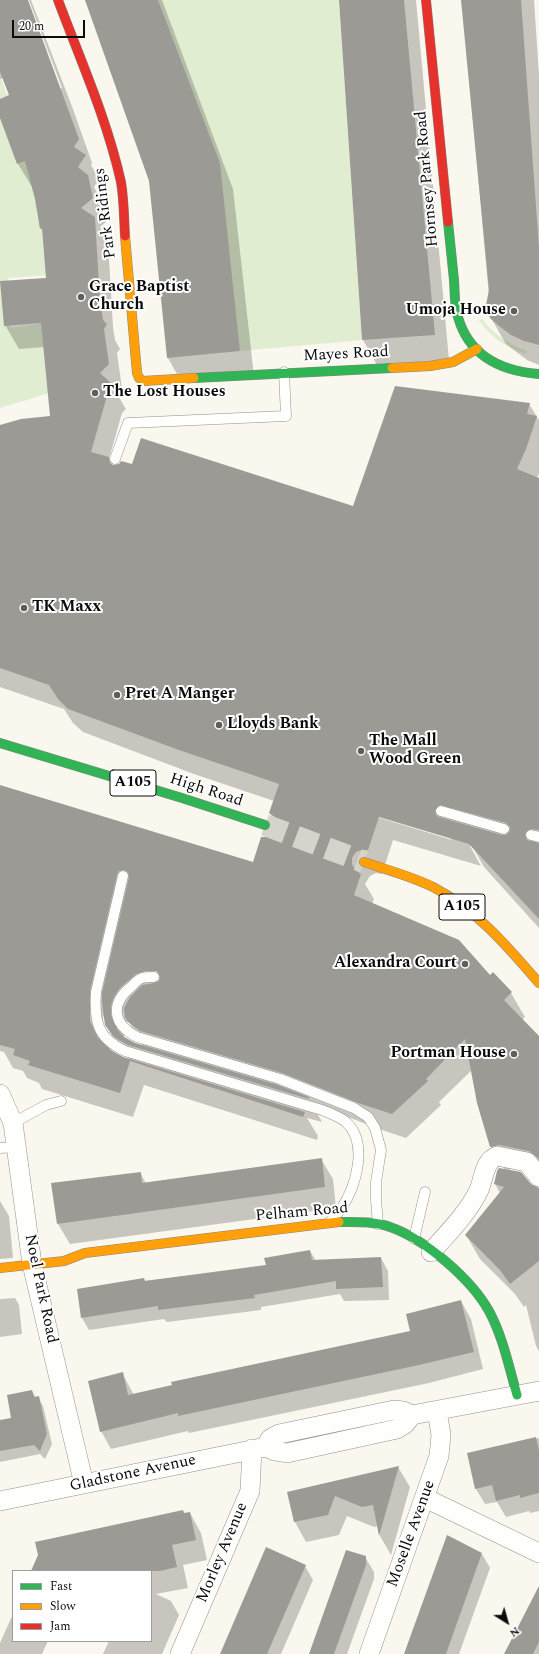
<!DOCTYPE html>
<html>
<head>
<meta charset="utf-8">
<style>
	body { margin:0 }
	#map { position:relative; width:539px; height:1654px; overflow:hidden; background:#f9f7ee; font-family:Spectral,serif }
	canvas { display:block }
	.legend { position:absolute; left:12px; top:1570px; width:140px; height:72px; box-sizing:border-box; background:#fff; border:1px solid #9d9d9d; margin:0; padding:5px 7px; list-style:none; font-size:12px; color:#0b0b0b }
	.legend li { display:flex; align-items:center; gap:8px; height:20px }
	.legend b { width:20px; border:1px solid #9d9d9d }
	.north { position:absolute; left:487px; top:1602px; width:40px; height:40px; -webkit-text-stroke:3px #fff; paint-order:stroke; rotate:143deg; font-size:11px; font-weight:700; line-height:16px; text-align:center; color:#0b0b0b }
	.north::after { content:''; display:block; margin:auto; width:14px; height:18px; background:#0b0b0b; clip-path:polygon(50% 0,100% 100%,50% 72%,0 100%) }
	.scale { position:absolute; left:12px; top:20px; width:73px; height:18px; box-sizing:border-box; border:2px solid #0b0b0b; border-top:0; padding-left:5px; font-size:12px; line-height:14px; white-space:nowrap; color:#0b0b0b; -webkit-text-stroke:3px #fff; paint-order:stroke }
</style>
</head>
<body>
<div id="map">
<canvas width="539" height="1654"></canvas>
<ul class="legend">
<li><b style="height:5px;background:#30b455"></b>Fast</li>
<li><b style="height:5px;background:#ff9f0a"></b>Slow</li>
<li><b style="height:5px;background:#e5322d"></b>Jam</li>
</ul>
<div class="north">N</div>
<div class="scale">20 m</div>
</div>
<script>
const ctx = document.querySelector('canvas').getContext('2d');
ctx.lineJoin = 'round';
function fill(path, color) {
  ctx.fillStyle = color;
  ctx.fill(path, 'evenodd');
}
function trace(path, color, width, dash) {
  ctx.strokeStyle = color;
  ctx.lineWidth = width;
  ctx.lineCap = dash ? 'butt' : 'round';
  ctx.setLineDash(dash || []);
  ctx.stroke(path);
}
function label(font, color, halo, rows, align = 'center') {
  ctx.font = font + ' Spectral,serif';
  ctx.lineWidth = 4;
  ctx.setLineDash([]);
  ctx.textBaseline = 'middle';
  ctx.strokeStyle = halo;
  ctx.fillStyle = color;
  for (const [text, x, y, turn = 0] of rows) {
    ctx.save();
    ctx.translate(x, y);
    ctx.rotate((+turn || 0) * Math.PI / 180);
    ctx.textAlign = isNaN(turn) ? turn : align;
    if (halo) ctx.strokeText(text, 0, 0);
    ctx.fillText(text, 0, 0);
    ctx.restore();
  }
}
const green = new Path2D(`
	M158 0H339L362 340 240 351 220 163Z
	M0 76 43 190 51 275 8 278 10 328 50 322 56 391 0 408Z
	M482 319C493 333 509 345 527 351L526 354C507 348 490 337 479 320Z`);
const shadow = new Path2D(`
	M0 0H27L60 89 62 88 29 0H31L73 109 92 163 91 165 99 179 94 187 101 200 106 222 100 227 108 242 113 327 115 340 120 349 117 353 122 388 117 394 126 409 122 413 109 459 113 466 353 508 529 404 539 420V474L537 478 539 479V928L484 867 472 846H470L481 866 393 840 382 874 376 873 370 876 365 884 374 899 372 904 490 976 493 973 511 993 525 1017 522 1020 539 1037V1174L513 1169 506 1170 539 1189V1351L536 1346 526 1305 524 1307 515 1294 480 1259 466 1235 500 1193 495 1184 505 1170 491 1147 472 1070 439 1102 441 1105 406 1138 373 1127 311 1102 322 1122 307 1118 318 1136 317 1140 144 1085 133 1117 42 1089 39 1083 27 1078 23 1071 13 1068 4 1052 0 1051V786L254 863 267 838 274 835 278 826 270 813 274 801 194 774 83 732 73 723 64 709 0 687V426L51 416 44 347 19 349 5 325 47 279 43 233 41 228 36 199 32 187 18 164 0 115V100L10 96 3 78 0 79ZM375 814 449 837 452 840 374 816ZM103 1015 109 1030 123 1054 130 1060 111 1052 104 1045ZM128 1020 143 1047 135 1044 124 1037V1030Z
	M86 0H162L233 189 254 376 182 383 168 358 150 180Z
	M340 0H416L449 360 377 365 363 340Z
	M462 0H534L539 75V365L527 360 506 344 491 318Z
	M321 1159 333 1179 336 1208 70 1244 58 1224 140 1173 146 1183Z
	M0 1201 9 1216 13 1258 0 1259Z
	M310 1251 316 1261 381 1258 388 1271 389 1300 344 1301 340 1294 261 1307V1310L167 1322 164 1319 89 1330 82 1318 78 1289 267 1266Z
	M15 1298 19 1305 22 1334 0 1337V1299Z
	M461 1301 471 1319 483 1369 429 1383 189 1433 188 1431 111 1449 101 1431 122 1373 134 1395 411 1332Z
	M32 1391 36 1398 38 1397 43 1406 52 1444 45 1459 40 1454 0 1462V1421L12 1418Z
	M539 1438V1511L530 1513 529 1511 506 1517 497 1502 485 1504 476 1489 468 1454Z
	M398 1467 410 1487 391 1555 380 1536 378 1526 374 1527 347 1516 339 1535 306 1542 295 1522 288 1492Z
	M190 1513 201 1533 207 1560 183 1565 188 1588 156 1594 171 1601 179 1615 162 1654H103L109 1641H151V1571H42Z
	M482 1554 490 1568 459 1654H405Z
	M365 1557 374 1572V1579L347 1654H310Z
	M305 1566 313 1580 281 1654H221Z
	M539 1588V1654H506Z
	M13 1614V1641H48L42 1654H0V1643Z`);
const building = new Path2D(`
	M0 0H28L79 139 74 147 86 155 78 167 88 175 93 198 81 208 95 217 100 302 103 320 107 324 104 329 109 364 100 373 113 385 109 389 91 452 109 457 110 463 113 465 119 464 121 461 132 464 141 438 353 506 395 386 530 403 527 414 537 416 526 449 517 469 539 478V830L530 829 525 834 527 840 539 843V919L469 844 379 817 368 850H362L356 852 352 858V864L355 870 361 874 354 895 459 940 490 975 493 972 512 992 504 1000 539 1036V1159L529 1151 499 1145 490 1147 477 1103 465 1039 426 1079 428 1081 392 1114 358 1103 282 1073 140 1031 128 1022 125 1017 124 1008 130 997 142 985 154 983 159 981 160 977 157 971H146L136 974 120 988 114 997 111 1006V1015L117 1029 124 1037 135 1043 278 1085 309 1097V1099L128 1045 119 1040 113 1036 105 1025 102 1002V993L129 877 128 872 124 870 119 871 117 875 90 991V1021L98 1038 112 1051 123 1057 305 1112 303 1117 130 1061 120 1093 28 1065 30 1061 13 1055 15 1049 0 1045V785L253 862 261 837H268L274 834 277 829V822L275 817 269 813 279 784 179 750 68 709 58 699 49 685 0 668V425L21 419 50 416 41 323 4 326 0 281 46 278 42 228 40 229 35 199 25 161 17 164 0 118V99L9 95 0 72ZM440 805 506 823 510 827V831L506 835H502L439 817 436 815 435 810Z
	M85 0H158L220 163 240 351 167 358 149 181Z
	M339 0H404L435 335 362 340Z
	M461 0H521L539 247V345L524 341 511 335 499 326 490 318 486 305 489 290Z
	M322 1158 325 1187 57 1224 51 1183 141 1172 142 1183Z
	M499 1168 521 1172 531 1184 539 1188V1261L510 1284 500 1270 465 1235 504 1187 494 1184 497 1171Z
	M310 1250 312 1260 381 1257 383 1287 336 1289V1281L254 1295 255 1298 158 1310V1306L81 1318 77 1289 144 1278 145 1281 266 1265 264 1258Z
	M461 1300 474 1352 419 1365 178 1416V1413L100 1432 88 1381 123 1372 128 1395 172 1385 171 1382 410 1331 406 1314Z
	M32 1390 34 1397 39 1396 47 1434 40 1451 34 1445 0 1451V1420L11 1418 7 1395Z
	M536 1437 539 1451V1493L520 1498V1495L496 1501 492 1485 475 1489 467 1453Z
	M399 1466 379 1536 373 1505 362 1507 335 1496 328 1515 294 1522 287 1492Z
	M183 1510 184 1513 190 1512 196 1540 172 1545 177 1567 160 1571H31L38 1555 35 1542Z
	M447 1535 482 1553 446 1654H404Z
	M266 1547 306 1565 267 1654H220Z
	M346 1550 366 1556V1565L334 1654H309Z
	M539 1586V1642L533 1654H504Z`);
const primaryTunnel = new Path2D(`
	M265 825 364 862`);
const lane = new Path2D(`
	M115 459 128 423 286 416 284 372
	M441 811 504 829
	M531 835 539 837
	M123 876 96 992C94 1021 97 1038 125 1051L322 1110C329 1113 340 1117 346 1122 369 1143 356 1187 341 1209 338 1213 334 1217 331 1221
	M154 977C151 977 145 977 142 978 138 979 135 983 132 986 110 1003 112 1024 137 1037L280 1079 354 1108 368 1117 375 1128 381 1150 376 1182V1200L378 1224
	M13 1123 46 1105 61 1101
	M0 1148 16 1147
	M414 1239 425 1192`);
const street = new Path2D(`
	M0 1094 13 1123 32 1264 84 1484
	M431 1252C448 1233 468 1213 479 1190 484 1178 484 1161 497 1156L527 1162 539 1177
	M266 1447 270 1439 279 1434 394 1410 403 1411 412 1415 539 1391
	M425 1498 539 1553
	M0 1501 266 1447 275 1451 287 1453 397 1429 405 1424 412 1415
	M180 1654 250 1491 252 1449
	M369 1654 439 1456 441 1435 437 1411`);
const fast = new Path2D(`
	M448 222C450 242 452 261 454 280 455 292 454 305 458 317 469 356 501 371 539 374
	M194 378 392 368
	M0 743 182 798 265 825
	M339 1222C356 1222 374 1221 390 1227 425 1239 471 1279 489 1311 503 1337 509 1367 517 1395`);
const slow = new Path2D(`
	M125 236 137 373 139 378 143 381 194 378
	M392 368 430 366 453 362 477 349
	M364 862C387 870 411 876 433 887 476 909 508 947 539 983
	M0 1268 64 1261 85 1253 339 1222`);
const jam = new Path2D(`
	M58 0C80 59 107 119 121 182 124 199 124 219 125 236
	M426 0 448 222`);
const markers = [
	[81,297,4,"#5e5e5a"],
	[514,311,4,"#5e5e5a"],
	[95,393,4,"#5e5e5a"],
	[24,608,4,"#5e5e5a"],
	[117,695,4,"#5e5e5a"],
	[219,725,4,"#5e5e5a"],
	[361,751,4,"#5e5e5a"],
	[465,964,4,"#5e5e5a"],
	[514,1054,4,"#5e5e5a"]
];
const shields = [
	[133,783,46],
	[462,907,46]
];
const shieldNames = [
	["A105",133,783],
	["A105",462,907]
];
const streetNames = [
	["Hornsey Park Road",428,179,-95],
	["Park Ridings",106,213,-97],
	["Mayes Road",346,355,-3],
	["High Road",206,791,18],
	["Pelham Road",302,1213,-5],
	["Noel Park Road",40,1289,78],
	["Gladstone Avenue",133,1474,-12],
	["Moselle Avenue",412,1534,-70],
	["Morley Avenue",223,1553,-67]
];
const poiNames = [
	["Grace Baptist",89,288],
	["Church",89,306],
	["Umoja House",506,311,"right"],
	["The Lost Houses",103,393],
	["TK Maxx",32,608],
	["Pret A Manger",125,695],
	["Lloyds Bank",227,725],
	["The Mall",369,742],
	["Wood Green",369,760],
	["Alexandra Court",457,964,"right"],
	["Portman House",506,1054,"right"]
];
fill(green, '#e1edd0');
fill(shadow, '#0003');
fill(building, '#9c9a94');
trace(primaryTunnel, '#d5d4cc', 22, [22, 11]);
trace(lane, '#92918d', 11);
trace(street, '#92918d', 20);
trace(fast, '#898884', 10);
trace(slow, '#898884', 10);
trace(jam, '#898884', 10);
trace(lane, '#fefefc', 10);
trace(street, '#fefefc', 19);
trace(fast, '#30b455', 9);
trace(slow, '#ff9f0a', 9);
trace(jam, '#e5322d', 9);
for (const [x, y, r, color] of markers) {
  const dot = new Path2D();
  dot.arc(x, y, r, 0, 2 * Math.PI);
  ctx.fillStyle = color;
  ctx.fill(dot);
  trace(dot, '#fff', 1.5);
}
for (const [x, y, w] of shields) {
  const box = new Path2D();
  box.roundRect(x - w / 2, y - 13, w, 26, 3);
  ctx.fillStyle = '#fff';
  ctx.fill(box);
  trace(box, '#0b0b0b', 1);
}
label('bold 15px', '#0b0b0b', null, shieldNames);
label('16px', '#0b0b0b', '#fff', streetNames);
label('bold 16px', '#0b0b0b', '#fff', poiNames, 'left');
</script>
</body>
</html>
